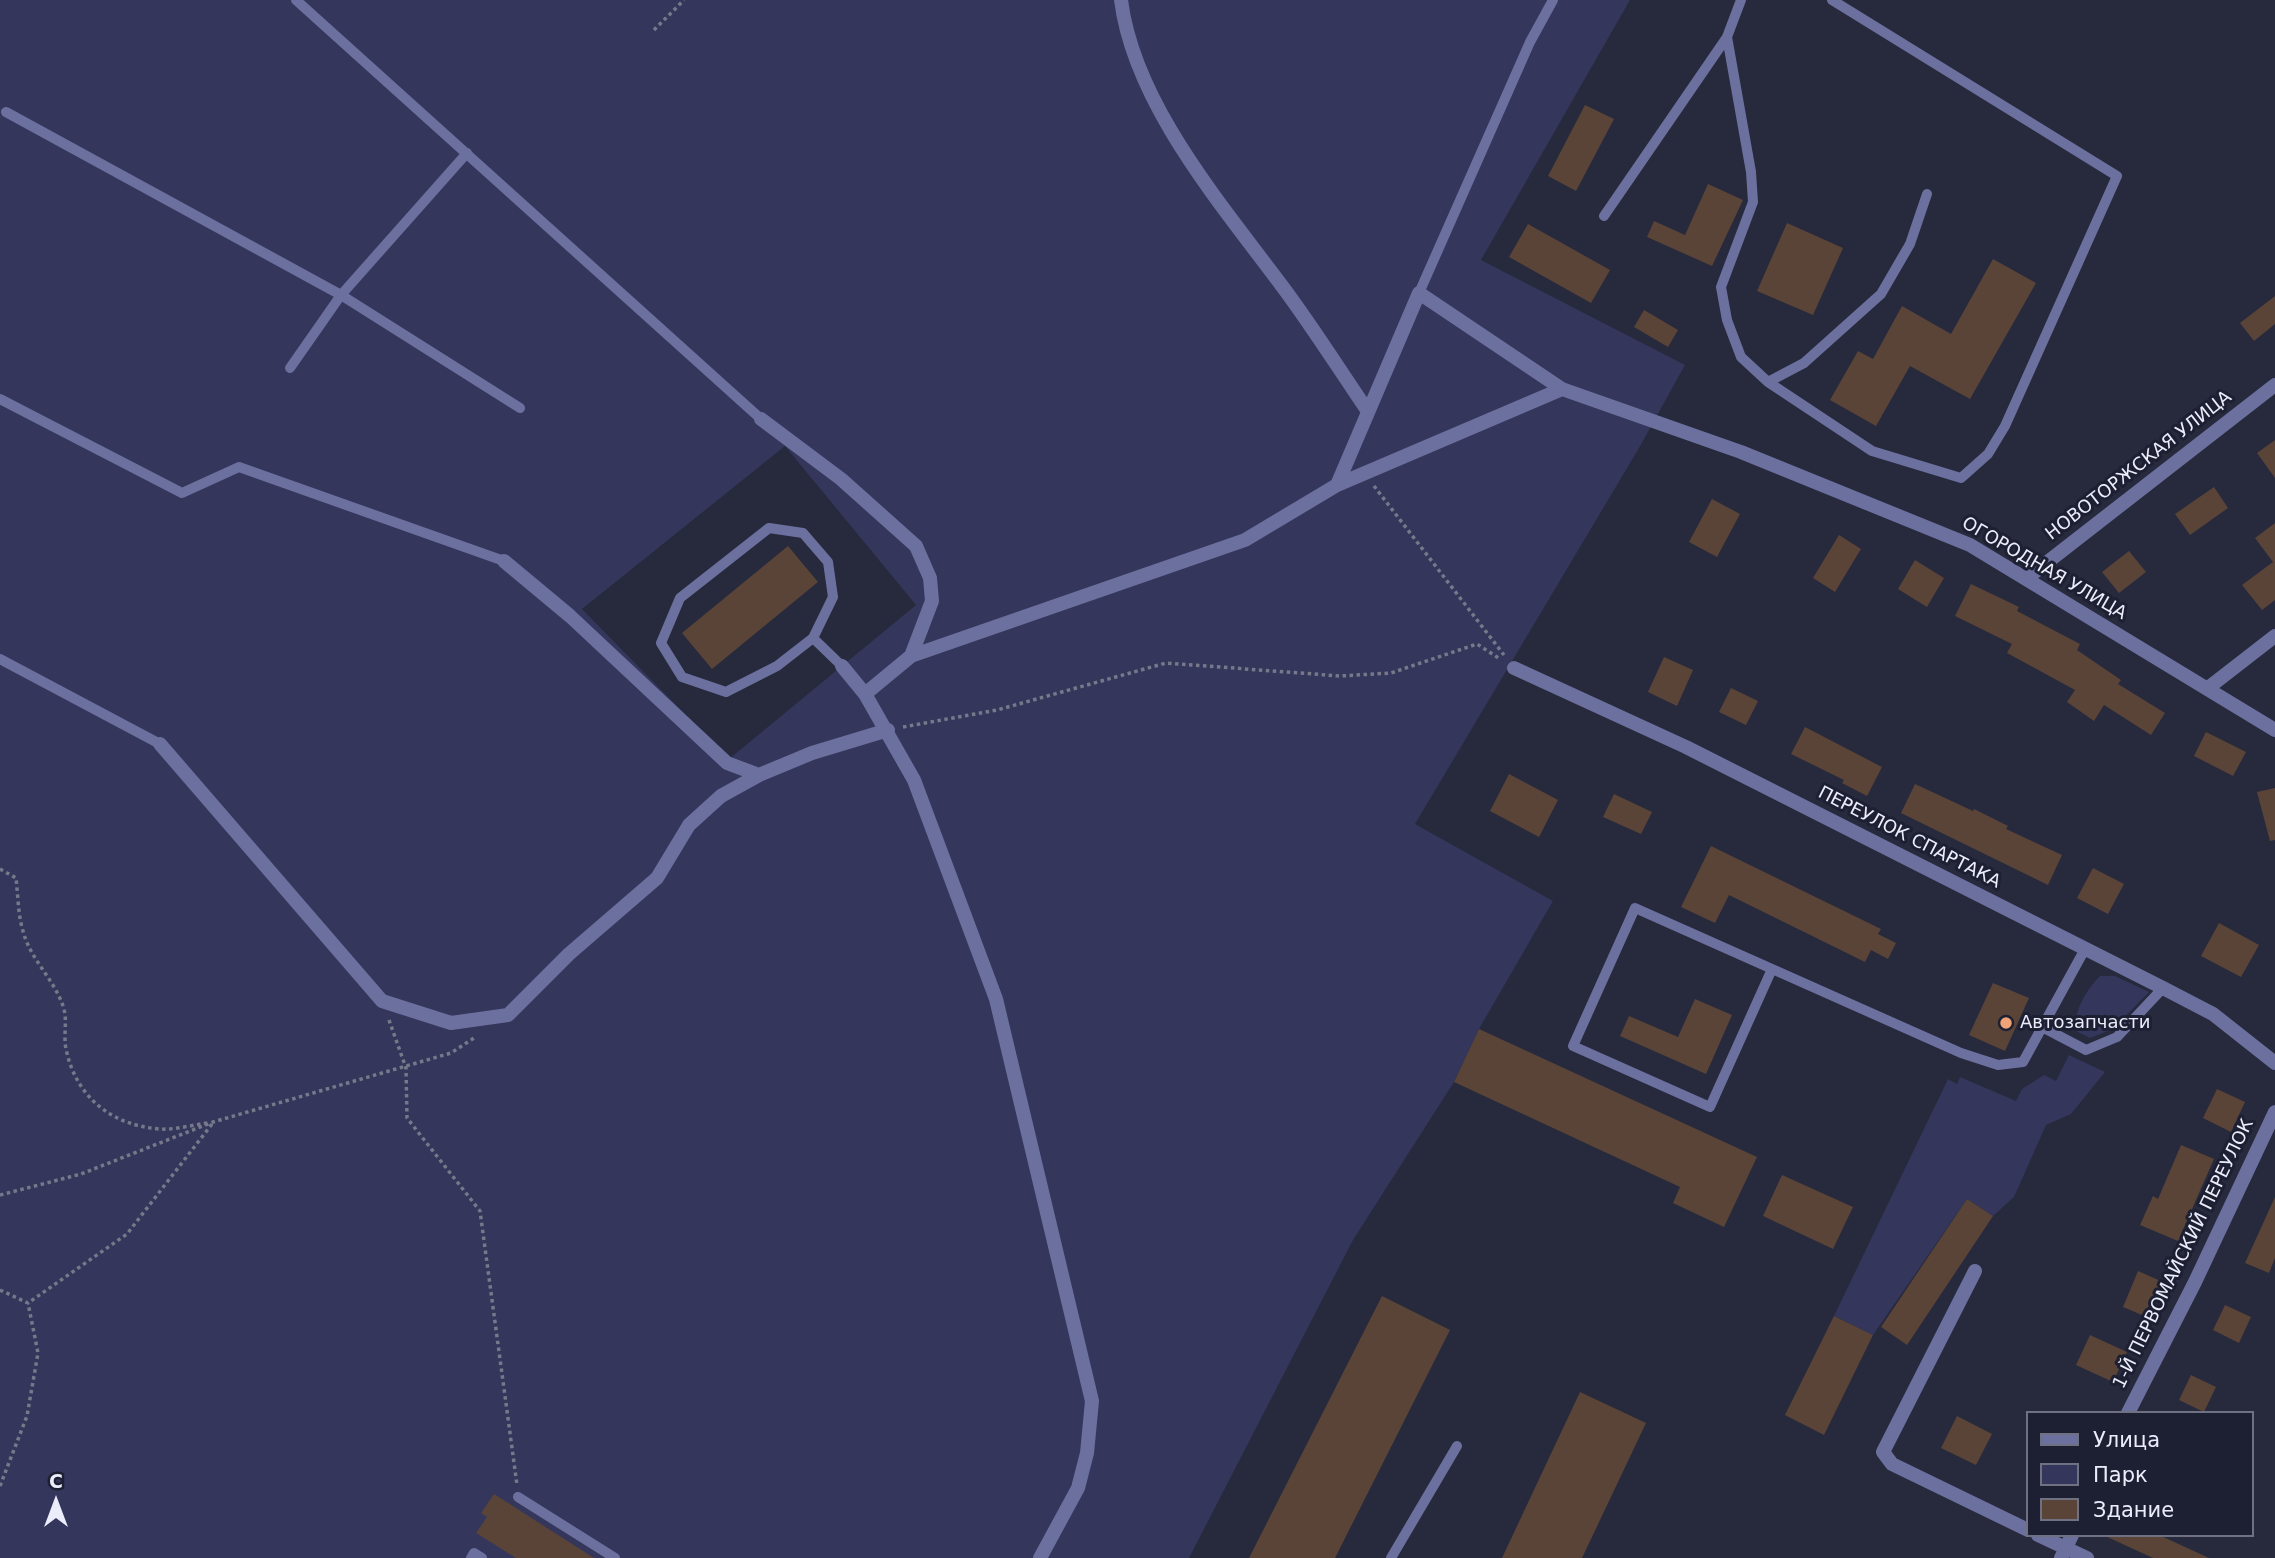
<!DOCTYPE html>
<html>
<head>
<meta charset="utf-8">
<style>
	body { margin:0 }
	#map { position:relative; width:2275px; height:1558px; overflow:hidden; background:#27293c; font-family:"DejaVu Sans",sans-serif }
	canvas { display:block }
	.legend { position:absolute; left:2026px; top:1411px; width:228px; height:126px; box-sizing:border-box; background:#1d1f32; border:2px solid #6f7182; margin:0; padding:9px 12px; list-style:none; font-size:21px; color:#ebedfb }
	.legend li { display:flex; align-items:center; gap:14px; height:35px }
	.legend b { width:35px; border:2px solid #6f7182 }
	.north { position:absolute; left:21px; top:1467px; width:70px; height:70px; -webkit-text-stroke:5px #1d1f32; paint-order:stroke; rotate:0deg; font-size:19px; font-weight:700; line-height:28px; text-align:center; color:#ebedfb }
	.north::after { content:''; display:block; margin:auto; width:24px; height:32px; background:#ebedfb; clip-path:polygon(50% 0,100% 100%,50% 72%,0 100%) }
</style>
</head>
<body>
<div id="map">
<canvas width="2275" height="1558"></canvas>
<ul class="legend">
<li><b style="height:9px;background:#6c709f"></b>Улица</li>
<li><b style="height:19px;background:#34365b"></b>Парк</li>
<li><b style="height:19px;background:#5a4438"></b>Здание</li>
</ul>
<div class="north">С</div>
</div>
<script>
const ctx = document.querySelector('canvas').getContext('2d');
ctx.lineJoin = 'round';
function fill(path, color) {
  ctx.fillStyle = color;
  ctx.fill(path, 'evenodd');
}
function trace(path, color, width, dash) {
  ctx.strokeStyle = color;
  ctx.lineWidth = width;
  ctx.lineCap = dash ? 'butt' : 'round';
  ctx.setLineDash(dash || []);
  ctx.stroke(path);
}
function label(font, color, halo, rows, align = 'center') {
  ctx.font = font + ' "DejaVu Sans",sans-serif';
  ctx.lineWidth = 6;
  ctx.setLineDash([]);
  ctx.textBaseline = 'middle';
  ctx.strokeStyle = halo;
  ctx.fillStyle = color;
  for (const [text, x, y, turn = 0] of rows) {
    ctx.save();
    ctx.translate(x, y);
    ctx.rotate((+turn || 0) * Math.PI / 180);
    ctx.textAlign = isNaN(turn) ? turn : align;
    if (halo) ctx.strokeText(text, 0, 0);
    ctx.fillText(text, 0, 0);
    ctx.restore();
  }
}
const green = new Path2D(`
	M0 0H1630L1481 260 1685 365 1639 448 1415 824 1553 901 1479 1029 1454 1082 1353 1240 1189 1558H0ZM785 446 916 605 729 759 582 609Z
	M2100 976H2115L2149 992 2113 1029 2090 1038 2076 1031C2073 1012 2086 990 2100 976Z
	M2069 1055 2105 1072 2071 1114 2046 1125 2014 1197 1993 1216 1967 1199 1873 1335 1834 1316 1948 1079 1957 1084 1960 1077 2016 1101 2022 1089 2044 1075 2056 1081Z`);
const building = new Path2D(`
	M1585 105 1614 119 1576 191 1548 176Z
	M1708 184 1743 200 1712 266 1647 237 1654 221 1685 235Z
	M1787 223 1843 248 1813 315 1757 291Z
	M1528 224 1610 270 1591 303 1509 257Z
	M1993 259 2036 283 1970 399 1910 366 1876 426 1830 400 1858 351 1873 359 1902 306 1951 334Z
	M2275 296V324L2254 341 2240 323Z
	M1644 310 1678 330 1668 347 1634 327Z
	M2275 440V478L2257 453Z
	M2214 487 2228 508 2190 535 2175 514Z
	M1712 499 1740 514 1717 557 1689 542Z
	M2275 523V600L2262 610 2242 585 2273 562 2255 538Z
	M1839 535 1861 549 1835 592 1813 578Z
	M788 546 818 582 712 669 682 633Z
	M2129 551 2146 572 2119 593 2102 572Z
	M1915 560 1944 578 1927 607 1898 589Z
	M1971 584 2019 607 2017 611 2080 644 2077 650 2121 680 2118 684 2165 713 2151 735 2104 705 2094 721 2067 702 2075 690 2007 653 2012 644 1955 616Z
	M1664 657 1693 670 1677 706 1648 692Z
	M1731 688 1758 701 1746 725 1719 712Z
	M1805 727 1882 767 1867 796 1842 783 1844 780 1791 754Z
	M2206 732 2246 752 2233 776 2194 756Z
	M1509 774 1558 800 1539 837 1490 811Z
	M1915 784 1973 811 1974 809 2008 826 2006 829 2062 855 2048 885 1901 813Z
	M2275 788V840L2270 841 2257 792Z
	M1614 794 1652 812 1641 834 1603 817Z
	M1711 846 1881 929 1878 934 1896 943 1888 959 1871 950 1865 962 1729 895 1715 923 1681 907Z
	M2093 868 2124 884 2108 914 2077 898Z
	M2219 923 2259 945 2241 977 2201 956Z
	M1993 983 2029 998 2005 1051 1969 1035Z
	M1695 999 1732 1015 1706 1074 1620 1036 1629 1016 1678 1037Z
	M1479 1029 1757 1157 1724 1227 1673 1203 1680 1187 1454 1082Z
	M2217 1089 2245 1102 2231 1132 2203 1118Z
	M2181 1145 2214 1159 2178 1241 2140 1225 2153 1196 2158 1199Z
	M1782 1175 1853 1207 1833 1249 1763 1216Z
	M2275 1197V1258L2269 1273 2245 1263Z
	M1967 1199 1993 1216 1907 1345 1881 1327Z
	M2138 1271 2163 1282 2149 1318 2123 1307Z
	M1382 1296 1450 1330 1335 1558H1249Z
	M2225 1305 2251 1317 2239 1343 2213 1330Z
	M1834 1316 1873 1335 1824 1435 1785 1415Z
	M2090 1335 2127 1352 2113 1382 2076 1365Z
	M2191 1375 2216 1387 2204 1412 2179 1400Z
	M1580 1392 1646 1423 1582 1558H1502Z
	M1957 1416 1992 1434 1976 1465 1941 1448Z
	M494 1494 594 1558H516L476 1533 487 1517 481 1513Z
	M2103 1535H2159L2209 1558H2153Z`);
const path = new Path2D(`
	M654 30 684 0
	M1374 486 1504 655
	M903 727 997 710 1166 663 1340 676 1391 673 1477 644 1500 659
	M0 869 16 878C18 895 18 915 23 931 30 959 54 979 63 1006 68 1020 63 1035 66 1049 76 1097 111 1125 159 1129 175 1130 192 1125 207 1123
	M389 1020 406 1068 407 1118 480 1211 517 1485
	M0 1195 81 1174 213 1122 451 1053 474 1038
	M0 1290 28 1303 127 1234 212 1124
	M0 1486 27 1416 38 1353 28 1303`);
const lane = new Path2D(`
	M296 0 761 419
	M1727 37 1751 172 1753 202 1721 287 1727 320 1741 357 1768 382 1804 363 1881 294 1910 244 1927 194
	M6 112 341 295 520 408
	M1604 216 1727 37 1741 0
	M1419 293 1530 42 1553 0
	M290 368 341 295 467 153
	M1768 382 1872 451 1961 478 1988 454 2005 426 2117 176 1832 0
	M0 399 182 493 239 467 504 561
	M769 528 803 533 828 562 833 597 813 638 777 666 726 692 682 677 661 643 680 598Z
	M813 638 842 666
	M0 659 160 744
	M1772 969 1710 1107 1573 1046 1635 908 1961 1053 1998 1065 2023 1062 2085 949
	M2044 1028 2086 1050 2117 1037 2163 988
	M518 1497 615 1558
	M471 1558 474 1553 482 1558
	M1391 1558 1457 1446`);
const street = new Path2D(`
	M1121 0C1134 104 1222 205 1282 286 1312 326 1339 369 1367 410
	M761 419 841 479 916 546 930 578 932 601 911 656
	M1337 485 1562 389
	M504 561 570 616 727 763 759 775 812 753 888 730
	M2027 578 2275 385
	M842 666 865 694
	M1514 668 1686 747 2163 988 2213 1014 2275 1063
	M2208 688 2275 636
	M160 744 382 1001 451 1023 508 1015 569 954 657 878 689 825 721 796 759 775
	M1975 1271 1883 1452 1892 1464 2028 1530
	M2128 1413 2195 1282 2275 1112
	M2038 1535 2087 1558
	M1040 1558 1078 1488 1087 1453 1092 1401 996 999 914 780 865 694 911 656 1245 540 1337 485 1419 293 1562 389 1741 452 1970 545 2275 730
	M2061 1558 2072 1535`);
const markers = [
	[2006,1023,7,"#efa377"]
];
const streetNames = [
	["НОВОТОРЖСКАЯ УЛИЦА",2139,466,-38],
	["ОГОРОДНАЯ УЛИЦА",2044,569,30],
	["ПЕРЕУЛОК СПАРТАКА",1909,838,27],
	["1-Й ПЕРВОМАЙСКИЙ ПЕРЕУЛОК",2184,1254,-64]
];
const poiNames = [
	["Автозапчасти",2020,1023]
];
fill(green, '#34365b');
fill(building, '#5a4438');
trace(path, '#77798a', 3.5, [3.5, 3.5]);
trace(lane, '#6c709f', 10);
trace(street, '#6c709f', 14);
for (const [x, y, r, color] of markers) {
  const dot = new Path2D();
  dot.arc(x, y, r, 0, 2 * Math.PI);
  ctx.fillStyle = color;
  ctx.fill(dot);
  trace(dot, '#1d1f32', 2.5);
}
label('18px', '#ebedfb', '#1d1f32', streetNames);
label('18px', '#ebedfb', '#1d1f32', poiNames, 'left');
</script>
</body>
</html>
